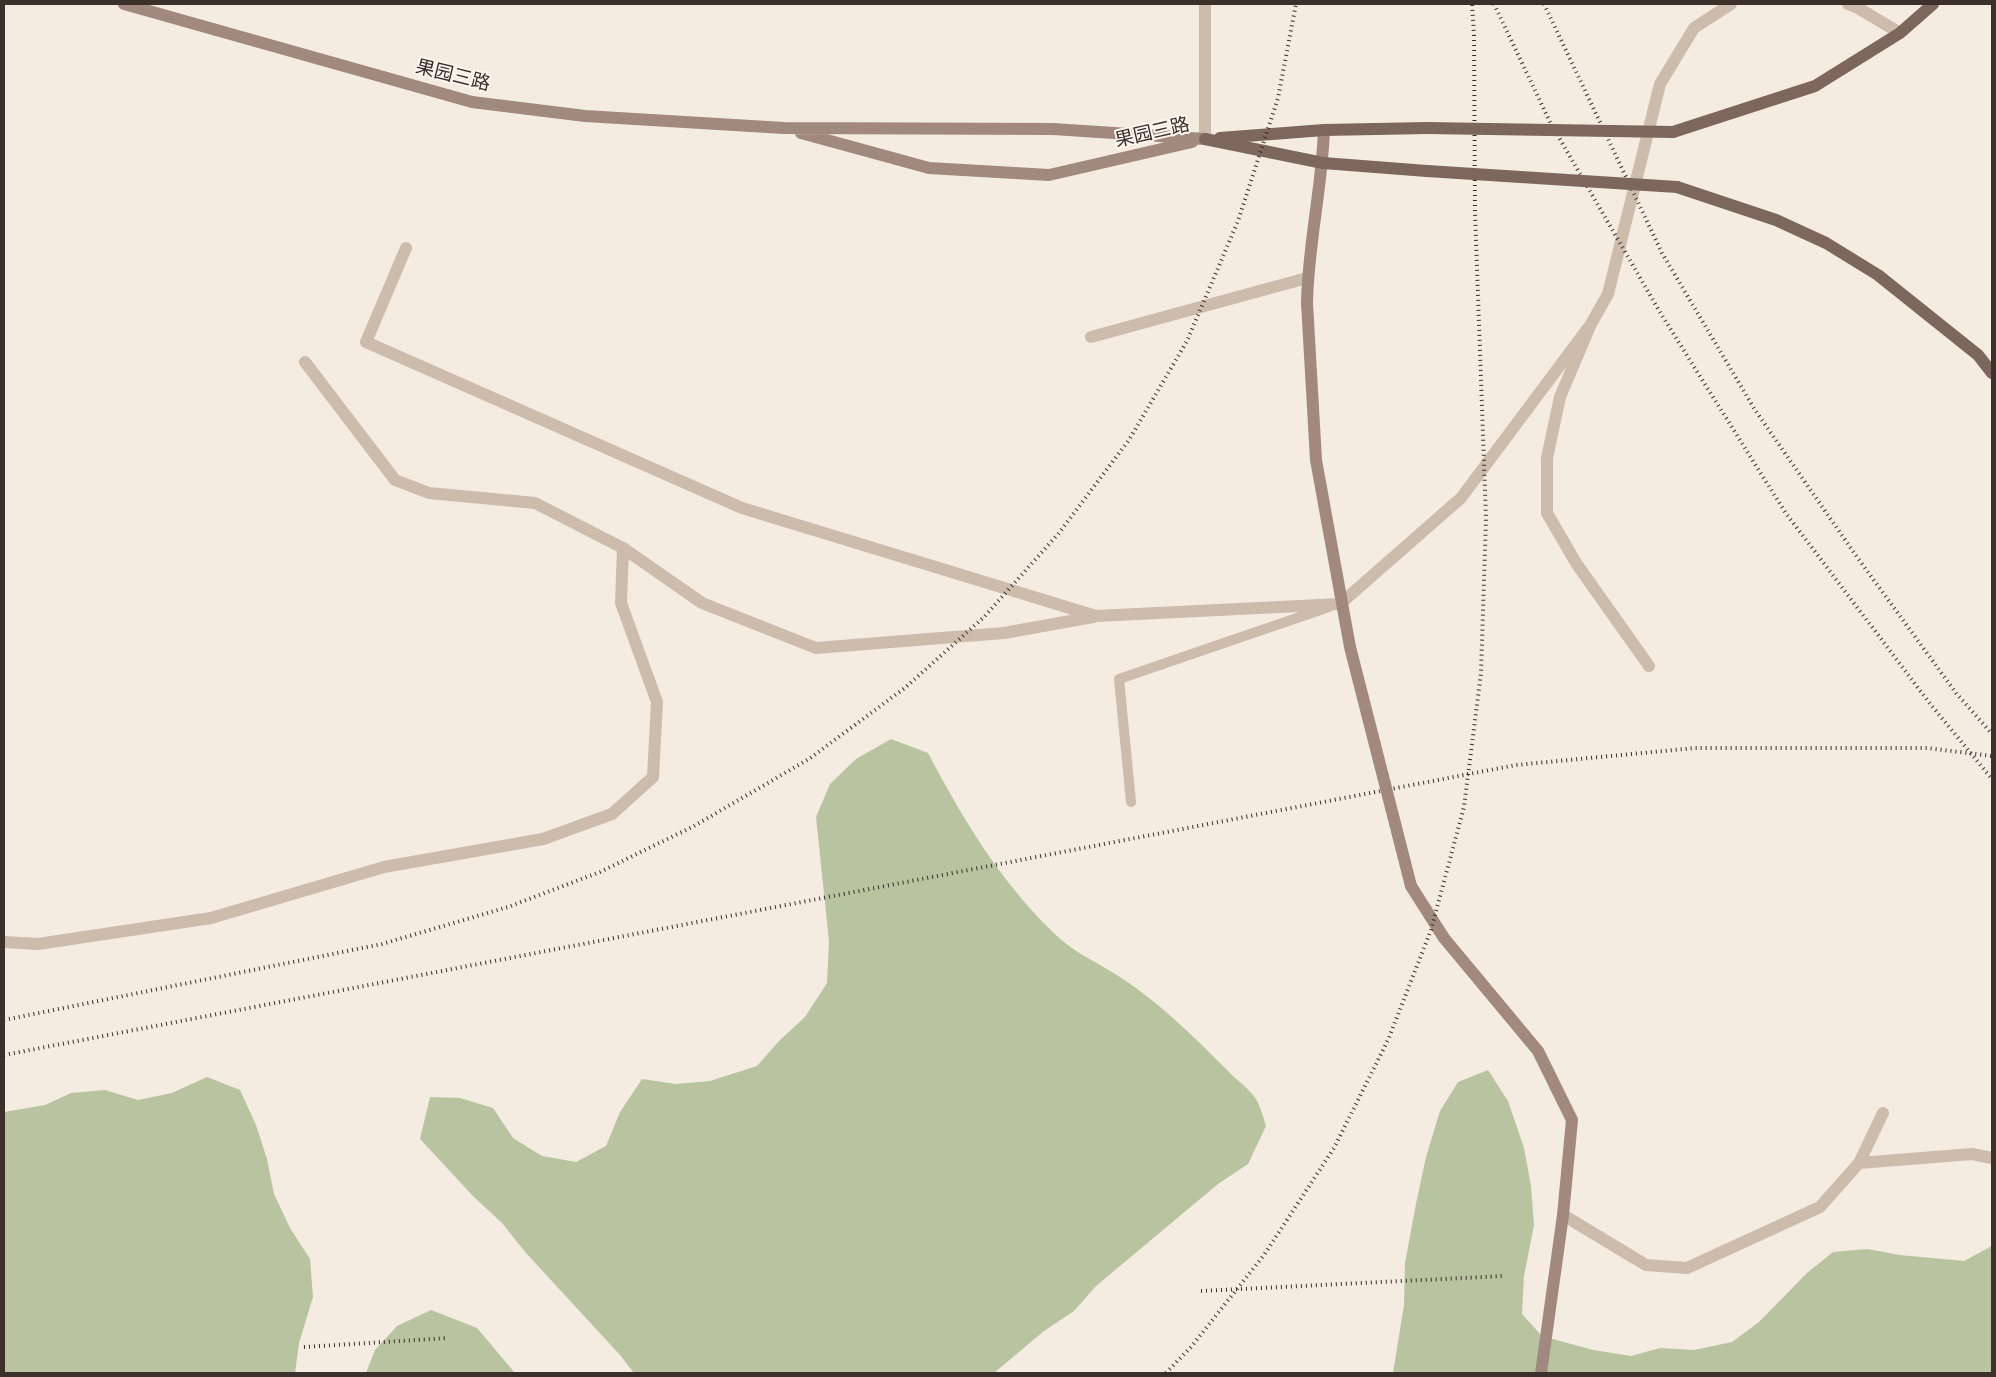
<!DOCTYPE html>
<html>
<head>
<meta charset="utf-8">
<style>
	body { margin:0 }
	#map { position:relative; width:1996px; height:1377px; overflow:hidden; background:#f4ebe1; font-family:"Exo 2",sans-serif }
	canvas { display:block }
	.frame { position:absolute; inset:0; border:5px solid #3b302b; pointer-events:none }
</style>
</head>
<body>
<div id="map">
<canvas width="1996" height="1377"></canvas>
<div class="frame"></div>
</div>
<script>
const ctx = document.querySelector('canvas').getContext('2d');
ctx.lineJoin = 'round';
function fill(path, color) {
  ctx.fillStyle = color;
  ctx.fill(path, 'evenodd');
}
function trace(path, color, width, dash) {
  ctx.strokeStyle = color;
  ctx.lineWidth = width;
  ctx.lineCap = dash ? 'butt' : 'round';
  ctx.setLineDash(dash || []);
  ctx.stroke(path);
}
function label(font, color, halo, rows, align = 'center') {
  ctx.font = font + ' "Exo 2","Noto Sans SC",sans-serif';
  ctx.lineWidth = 4;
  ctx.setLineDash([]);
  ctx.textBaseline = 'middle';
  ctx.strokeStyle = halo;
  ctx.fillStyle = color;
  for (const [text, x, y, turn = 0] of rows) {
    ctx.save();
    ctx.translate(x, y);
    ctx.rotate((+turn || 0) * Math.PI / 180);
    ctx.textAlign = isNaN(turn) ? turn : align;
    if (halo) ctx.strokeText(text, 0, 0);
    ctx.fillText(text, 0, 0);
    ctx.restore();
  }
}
const green = new Path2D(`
	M891 739 928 753C964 821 1001 883 1057 936 1076 954 1099 963 1120 977 1160 1003 1193 1036 1226 1069 1234 1078 1245 1085 1253 1095 1260 1103 1263 1117 1266 1126L1248 1164 1218 1184 1096 1286 1074 1311 1044 1331 994 1373H634L620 1355 526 1253 502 1223 473 1196 420 1139 430 1097 460 1098 493 1108 513 1138 542 1156 576 1162 606 1146 620 1112 642 1079 676 1084 710 1081 757 1066 779 1041 805 1017 827 983 829 941 816 817 830 784 856 759Z
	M1488 1070 1508 1101 1524 1148 1531 1186 1534 1225 1524 1276 1522 1314 1542 1336 1593 1350 1631 1356 1660 1348 1694 1350 1732 1342 1759 1322 1807 1273 1833 1252 1867 1249 1900 1255 1964 1261 1992 1246V1373H1393L1404 1305 1405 1263 1416 1204 1426 1157 1440 1111 1458 1082Z
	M207 1077 240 1090 256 1125 267 1159 274 1194 290 1228 310 1259 313 1297 299 1343 295 1373H4V1112L45 1105 71 1093 105 1090 138 1100 172 1093Z
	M431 1310 477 1328 515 1373H366L375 1350 397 1326Z`);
const lane = new Path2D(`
	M1131 802 1119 679 1329 607`);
const street = new Path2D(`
	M1848 4 1858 8 1900 33
	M1205 139V4
	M406 248 366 342 742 508 1096 616 1340 604 1461 498 1591 324
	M1091 337 1307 278
	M305 362 395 480 429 493 535 503 623 548 702 603 816 648 1004 633 1093 617
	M1649 666 1576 563 1547 513V458L1560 397 1591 324 1608 294 1660 84 1694 28 1731 4
	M4 942 38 944 211 918 384 867 543 839 612 814 653 777 657 702 621 603 623 548
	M1859 1163 1972 1154 1992 1158
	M1563 1215 1646 1265 1687 1268 1820 1207 1859 1163 1883 1113`);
const secondary = new Path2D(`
	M124 4 472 102 585 116 784 128 1053 129 1205 139
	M801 133 929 168 1049 175 1192 142
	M1307 303C1308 245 1322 188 1324 130
	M1411 886 1444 938 1538 1051 1572 1120 1563 1215 1541 1373`);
const primary = new Path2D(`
	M1673 132 1815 86 1900 33 1933 4
	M1220 138 1324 130 1427 128
	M1205 139 1323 163 1427 171
	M1677 187 1776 220 1826 243 1878 275 1978 355 1992 373`);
const rail = new Path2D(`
	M1494 4 1550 122 1661 314 1785 512 1931 705 1992 779
	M1544 4 1662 253 1755 410 1857 557 1956 693 1992 734
	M4 1020 382 944 508 907 600 872 694 826 809 759 906 687 984 617 1059 533 1129 440 1187 341 1238 221 1278 98 1296 4
	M4 1055 1516 765 1695 748H1927L1992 756
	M1201 1291 1504 1276
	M304 1347 448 1338
	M1166 1373 1191 1347 1264 1255 1334 1148 1388 1040 1431 930 1464 807 1481 673 1486 519 1475 212 1474 35 1472 4`);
const secondaryBridge = new Path2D(`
	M1307 303 1316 460 1350 647 1411 886`);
const primaryBridge = new Path2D(`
	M1427 128 1673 132
	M1427 171 1677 187`);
const streetNames = [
	["果园三路",453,75,14],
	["果园三路",1152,132,-13]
];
fill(green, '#b8c4a0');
trace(lane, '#cdbbac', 10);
trace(street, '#cdbbac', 12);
trace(secondary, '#a18a7d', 12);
trace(primary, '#7d675c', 12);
trace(rail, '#3b302b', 4, [1, 4]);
trace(secondaryBridge, '#a18a7d', 12);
trace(primaryBridge, '#7d675c', 12);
label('19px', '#3b302b', '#fbf5ee', streetNames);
</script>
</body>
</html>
